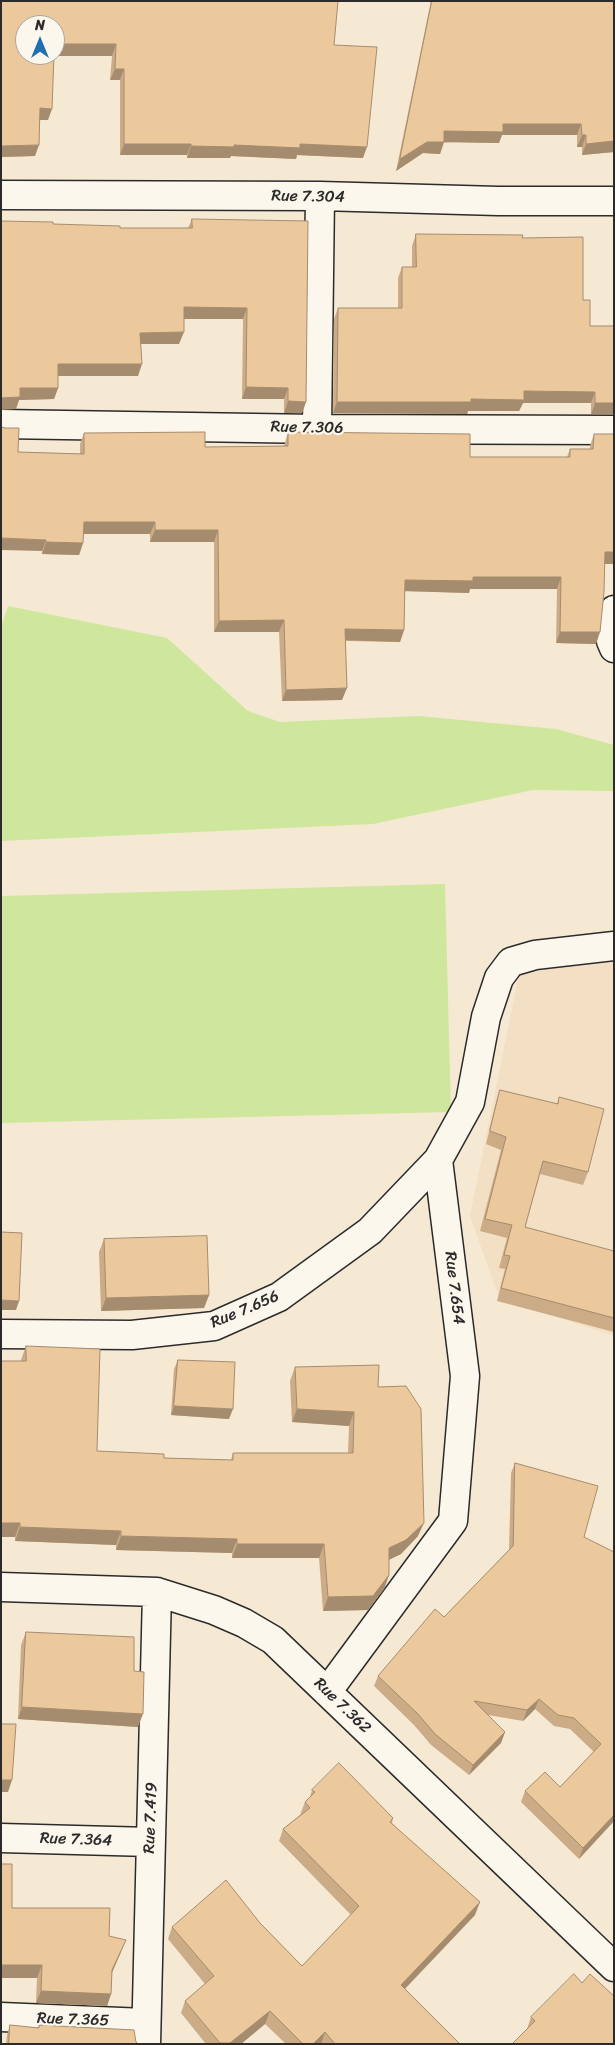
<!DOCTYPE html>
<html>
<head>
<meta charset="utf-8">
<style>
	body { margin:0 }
	#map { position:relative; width:615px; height:2045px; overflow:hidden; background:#f6e9d4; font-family:Sriracha,sans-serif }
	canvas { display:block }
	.frame { position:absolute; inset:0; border:2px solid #2b2b2b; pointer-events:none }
	.north { position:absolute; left:15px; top:15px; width:50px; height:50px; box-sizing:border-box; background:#fbf7ec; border:1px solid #a8a59f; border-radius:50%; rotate:0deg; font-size:14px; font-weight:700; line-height:20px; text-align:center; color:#2b2b2b }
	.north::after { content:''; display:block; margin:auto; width:18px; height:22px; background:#1f6fb2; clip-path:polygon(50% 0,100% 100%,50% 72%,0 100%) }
</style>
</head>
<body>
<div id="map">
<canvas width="615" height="2045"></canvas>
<div class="frame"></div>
<div class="north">N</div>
</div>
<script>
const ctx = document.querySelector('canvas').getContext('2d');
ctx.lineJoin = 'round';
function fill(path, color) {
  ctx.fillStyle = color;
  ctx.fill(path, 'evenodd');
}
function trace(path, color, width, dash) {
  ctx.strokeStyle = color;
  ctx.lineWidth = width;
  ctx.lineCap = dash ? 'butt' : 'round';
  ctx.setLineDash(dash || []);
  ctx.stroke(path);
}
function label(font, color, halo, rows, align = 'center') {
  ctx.font = font + ' Sriracha,sans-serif';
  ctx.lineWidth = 4.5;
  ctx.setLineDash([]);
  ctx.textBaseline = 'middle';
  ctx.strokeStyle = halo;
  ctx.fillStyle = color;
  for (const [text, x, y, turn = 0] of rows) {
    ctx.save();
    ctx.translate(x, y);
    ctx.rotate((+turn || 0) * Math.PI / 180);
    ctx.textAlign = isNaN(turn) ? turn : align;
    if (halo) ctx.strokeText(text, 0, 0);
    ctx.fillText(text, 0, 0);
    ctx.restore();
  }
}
const built = new Path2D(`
	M614 957V1336L499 1298 470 1216 520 969Z`);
const green = new Path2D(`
	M8 606 167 638 248 711 280 722 419 716 556 729 614 745V791L533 790 373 824 1 841V627Z
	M445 884 451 1112 1 1123V896Z`);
const minor = new Path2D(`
	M1 195 320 196 498 201H614
	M1 424 317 429 614 430
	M317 429 320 196
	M614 610 611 641 614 648
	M1 1334 132 1335 214 1326 279 1297 370 1231 438 1160
	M1 1587 157 1592 214 1610 244 1623 273 1640 614 1967
	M327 1692 453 1521 465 1376 438 1160 470 1102 486 1017 499 978 511 962 535 955 614 946
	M1 1838 150 1842
	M1 2017 145 2023
	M146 2044 157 1592`);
const wall = new Path2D(`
	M1 1 334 45 363 158 297 155 296 159 231 156 230 158H187V155H120V80H110L112 56H54L48 120H40L35 156 1 157Z
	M431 1H614V152L582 155V147H577V135H502L499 143 444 142 440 154 423 153 396 171Z
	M192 219 306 402 302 413H284V399H242L243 319H184L179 344H141L138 376H58V388L54 399 19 400 16 409 53 224 120 228H188Z
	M416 234 522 238 583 300 590 326H614V414H591V403H523L519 411H468L467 414 333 413 334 319 338 308H398V278L402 267H412V246Z
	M288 432 470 457H567L570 449H590V446L594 434 614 564H605L596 644 556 643 557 589H470L469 593 405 591 404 630 400 642 346 641 342 700 282 701 279 632H214V542H150V534H83V543L79 555 42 554V551L18 452 80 454V444L84 433 205 447 284 446Z
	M500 1090 557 1104 559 1097 588 1172 583 1185 540 1174 525 1227 614 1251V1332L497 1301 505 1269 499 1268 507 1238 480 1231 501 1150 486 1144 496 1103Z
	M104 1239 209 1295 204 1308 101 1311 99 1252Z
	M26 1346 97 1451 164 1458 231 1460 233 1453H348L349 1426 292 1422 290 1381 295 1367 378 1387 418 1536 401 1554 389 1560V1575L384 1589 368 1610 323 1611 319 1558H232V1553L116 1550V1545L15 1541V1537H1L21 1360Z
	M178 1360 229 1419 171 1415 174 1369Z
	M515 1463 584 1537 614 1821 579 1859 521 1802 525 1791 560 1787 594 1752 570 1729 554 1726 535 1709 523 1721 488 1715 505 1732 501 1743 469 1775 431 1745 414 1725 374 1686 378 1676 444 1617 509 1550 511 1473Z
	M26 1632 134 1671 138 1727 18 1719 21 1645Z
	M312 1790 393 1818 392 1823 475 1915 405 1989 460 2044H286L265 2024 241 2044H206L181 2013 185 2001 205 1984 168 1939 172 1927 260 1923 302 1966 351 1915 279 1841 283 1829 300 1815 305 1802 310 1797Z
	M12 1908 109 1936 121 1952 112 1972 111 1994 107 2006 36 2003 37 1978H1Z
	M582 1983 527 2029 531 2017Z
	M10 2025 38 2028 39 2025 136 2042 138 2044H6L7 2035Z`);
const shadedWall = new Path2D(`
	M55 44H116L112 56H50L55 55Z
	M115 69H124L120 80H110Z
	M40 108 52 109 48 120H36Z
	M503 124H581L577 135H502L499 143 440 142 444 131Z
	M582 135H586L582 147H577Z
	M614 141V152L582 155 586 144Z
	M427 142H444L440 154 423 153 396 171 400 159Z
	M124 144H191L187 155H120Z
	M300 144 367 147 363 158 297 155 296 159 231 156 230 158H187L191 146Z
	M39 145 35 156 1 157V146Z
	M184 307 247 308 243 319H179Z
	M184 332 179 344H136L140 333Z
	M58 364H142L138 376H54Z
	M246 387 288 388 284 399H242Z
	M20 388H58L54 399 19 400 16 409 1 410V398Z
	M524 391 595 392 591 403H523L519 411H468L467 414 333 413 337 402 471 399Z
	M288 401 306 402 302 413H284Z
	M595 403H614V414H591Z
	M84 522H155L150 534H80Z
	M155 530H218L214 542H150Z
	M1 538 46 540 42 551 1 550Z
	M46 542 83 543 79 555 42 554Z
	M605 552H614V564H601Z
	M473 577H561L557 589H470L469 593 401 591 405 580Z
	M284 620 279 632H214L219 621Z
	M345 629 404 630 400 642 341 640Z
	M560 632H600L596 644 556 643Z
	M347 688 342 700 282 701 286 690Z
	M209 1295 204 1308 101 1311 106 1298Z
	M1 1300 19 1301 16 1310H1Z
	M174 1406 233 1409 229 1419 171 1415Z
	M297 1409 354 1412 349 1426 292 1422Z
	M1 1523H20L15 1537H1Z
	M424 1523 418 1536 401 1554 384 1562 389 1548Z
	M20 1527 121 1531 116 1545 15 1541Z
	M121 1536 237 1539 232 1553 116 1550Z
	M237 1544H324L319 1558H232Z
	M389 1575 384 1589 368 1610 323 1611 328 1597Z
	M539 1699 535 1709 523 1721 527 1710Z
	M22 1707 143 1714 138 1727 18 1719Z
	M505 1732 501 1743 469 1775 473 1765Z
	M1 1780H12L8 1792H1Z
	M614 1815V1821L579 1859 583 1848Z
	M480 1902 475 1915 396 1998 401 1985Z
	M126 1940 121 1952 108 1982 112 1970Z
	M1 1965H42L37 1978H1Z
	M41 1991 111 1994 107 2006 36 2003Z
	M270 2011 265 2024 241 2044H220Z
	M325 2032 321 2044H313Z`);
const building = new Path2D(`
	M1 1H338L334 45 377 47 367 147 300 144V148L234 145V147L191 146V144H124V69H115L116 44H55V25H25V55H54L52 109 40 108 39 145 1 146Z
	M432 1H614V141L586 144V135H582L581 124H503V132L444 131V142H427L400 159Z
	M192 219 308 221 306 402 288 401V388L246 387 247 308 184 307V332L140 333 142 364H58V388H20V397L1 398V221L53 222V224L120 226V228H192Z
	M416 234 523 235 522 238 583 237V300H590V326H614V403H595V392L524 391V400L471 399V402H337L338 308H402V267H416Z
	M1 427 5 428H19L18 452 84 454V433L205 432V447L288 446V432L470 434V457H570V449H593L594 434H614V552H605L604 592 600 632H560L561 577H473V581L405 580 404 630 345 629 347 688 286 690 284 620 219 621 218 530H155V522H84L83 543 46 542V540L1 538Z
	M500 1090 558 1104 559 1097 604 1109 588 1172 543 1161 525 1227 614 1251V1318L501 1288 510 1256 504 1255 512 1225 485 1219 506 1137 490 1131Z
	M1 1232 22 1233 19 1301 1 1300Z
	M207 1236 209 1295 106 1298 104 1239Z
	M26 1346 100 1349 97 1451 164 1454V1458L233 1460V1453H353L354 1412 297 1409 295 1367 379 1365 378 1387 406 1386 421 1409 424 1523 406 1540 389 1548V1575L373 1596 328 1597 324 1544H237V1539L121 1536V1531L20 1527V1523H1V1361H26Z
	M178 1360 235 1362 233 1409 174 1406Z
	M515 1463 598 1486 584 1537 614 1552V1815L583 1848 525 1791 545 1772 560 1787 601 1744 574 1718 558 1715 539 1699 527 1710 474 1701 505 1732 473 1765 435 1734 418 1714 378 1676 435 1609 444 1617 513 1546Z
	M26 1632 134 1637V1671L144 1672 143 1714 22 1707Z
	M1 1724H16L12 1780H1Z
	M339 1763 393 1818 390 1822 480 1902 401 1985 460 2044H335L325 2032 313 2044H303L270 2011 230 2043H220L185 2001 214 1976 172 1927 226 1880 260 1923 302 1966 359 1906 283 1829 310 1808 305 1802 315 1792 312 1790Z
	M1 1864H12V1908H110L109 1936 126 1940 112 1970 111 1994 41 1991 42 1965H1Z
	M574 1974 582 1983 590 1974 614 1996V2044H512L535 2021 531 2017Z
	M10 2025 39 2028V2025L134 2030 136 2042 138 2044H9Z`);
const streetNames = [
	["Rue 7.304",308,197,1],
	["Rue 7.306",307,428,1],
	["Rue 7.654",454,1288,83],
	["Rue 7.656",245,1310,-23],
	["Rue 7.362",342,1706,44],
	["Rue 7.419",151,1818,-88],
	["Rue 7.364",76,1840,2],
	["Rue 7.365",73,2020,2]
];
fill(built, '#f3dfc4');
fill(green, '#cee79d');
trace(minor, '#2b2b2b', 31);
trace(minor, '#fbf7ec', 28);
fill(wall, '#cbac87');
fill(shadedWall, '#a58c6e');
fill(building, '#ecc89d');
trace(building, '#a58c6e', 1);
label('16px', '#2b2b2b', '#fbf7ec', streetNames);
</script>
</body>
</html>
